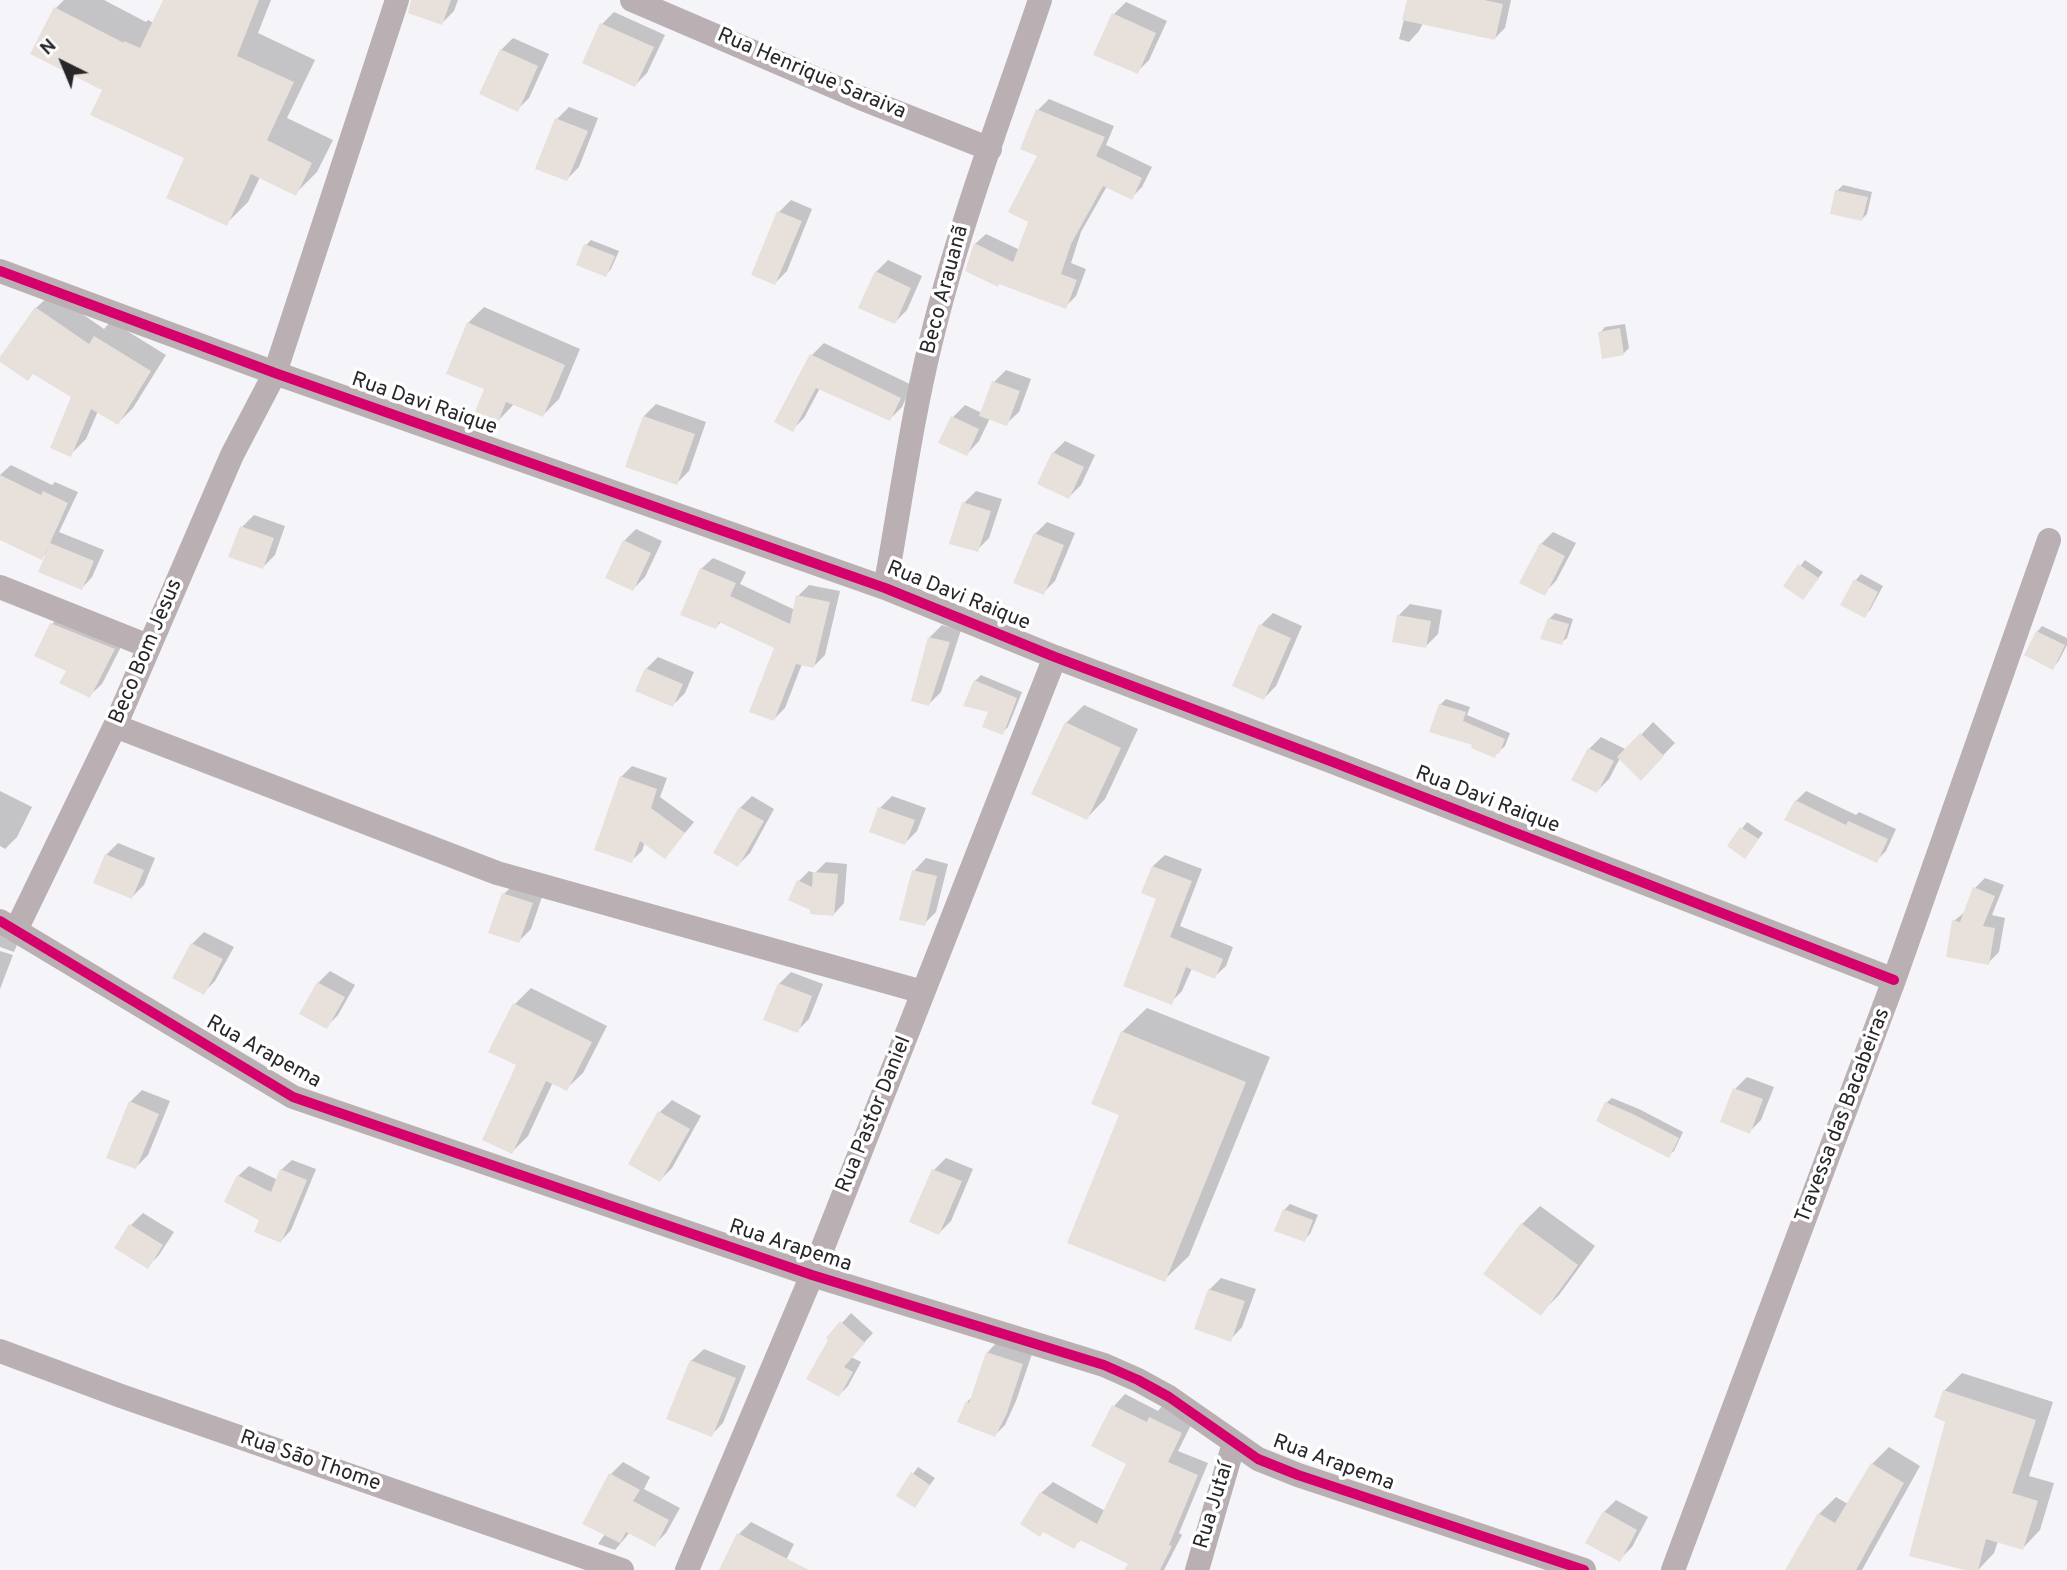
<!DOCTYPE html>
<html>
<head>
<meta charset="utf-8">
<style>
	body { margin:0 }
	#map { position:relative; width:2067px; height:1570px; overflow:hidden; background:#f5f5f9; font-family:Overpass,sans-serif }
	canvas { display:block }
	.north { position:absolute; left:28px; top:28px; width:70px; height:70px; -webkit-text-stroke:5px #fff; paint-order:stroke; rotate:317deg; font-size:19px; font-weight:700; line-height:28px; text-align:center; color:#27272a }
	.north::after { content:''; display:block; margin:auto; width:24px; height:32px; background:#27272a; clip-path:polygon(50% 0,100% 100%,50% 72%,0 100%) }
</style>
</head>
<body>
<div id="map">
<canvas width="2067" height="1570"></canvas>
<div class="north">N</div>
</div>
<script>
const ctx = document.querySelector('canvas').getContext('2d');
ctx.lineJoin = 'round';
function fill(path, color) {
  ctx.fillStyle = color;
  ctx.fill(path, 'evenodd');
}
function trace(path, color, width, dash) {
  ctx.strokeStyle = color;
  ctx.lineWidth = width;
  ctx.lineCap = dash ? 'butt' : 'round';
  ctx.setLineDash(dash || []);
  ctx.stroke(path);
}
function label(font, color, halo, rows, align = 'center') {
  ctx.font = font + ' Overpass,sans-serif';
  ctx.lineWidth = 7;
  ctx.setLineDash([]);
  ctx.textBaseline = 'middle';
  ctx.strokeStyle = halo;
  ctx.fillStyle = color;
  for (const [text, x, y, turn = 0] of rows) {
    ctx.save();
    ctx.translate(x, y);
    ctx.rotate((+turn || 0) * Math.PI / 180);
    ctx.textAlign = isNaN(turn) ? turn : align;
    if (halo) ctx.strokeText(text, 0, 0);
    ctx.fillText(text, 0, 0);
    ctx.restore();
  }
}
const shadow = new Path2D(`
	M64 0H104L146 22 148 20 154 23 174 0H271L258 33 315 60 287 118 333 140 317 172 295 194 260 177 248 202 226 224 187 158 104 90 56 8Z
	M415 0H458L454 11 442 23Z
	M1409 0H1511L1505 28 1494 39 1423 23 1419 31 1409 42 1399 39Z
	M1126 2 1167 21 1149 60 1137 72 1114 14Z
	M614 12 665 35 647 73 635 85 602 24Z
	M513 38 549 54 529 98 517 110 501 50Z
	M1049 99 1114 126 1106 145 1152 167 1142 187 1131 198 1107 186 1081 232 1071 263 1086 269 1076 296 1065 307 975 244 986 234 1020 250 1030 221 1039 155 1038 110Z
	M569 107 598 118 579 167 567 179 537 168 557 119Z
	M1843 185 1872 192 1867 214 1862 219 1837 191Z
	M791 200 812 209 787 271 775 283 779 212Z
	M591 240 619 251 611 269 606 275 586 245Z
	M888 260 922 276 907 310 895 322 876 272Z
	M52 293 104 329 111 321 166 355 133 408 118 423 98 411 86 439 70 455 74 396 36 308Z
	M484 307 580 349 559 399 543 415 514 404 496 423 468 323Z
	M1625 324 1629 348 1623 354 1600 333 1605 327Z
	M824 343 912 385 902 407 890 419 820 388 804 418 792 430 812 355Z
	M1006 370 1031 379 1019 412 1006 424 990 418 979 441 967 454 953 417 965 405 982 413 994 382Z
	M656 404 706 422 689 471 677 483 644 416Z
	M1065 441 1095 455 1081 485 1069 497 1053 453Z
	M11 465 52 485 55 482 78 492 59 532 104 550 92 577 82 588 48 552 41 558 0 538V475Z
	M976 491 1002 499 989 538 977 550 964 503Z
	M254 515 285 526 275 555 263 567 242 527Z
	M1047 522 1075 533 1055 581 1043 593 1035 534Z
	M636 529 662 541 645 577 633 589 624 541Z
	M1553 532 1576 543 1556 581 1544 593 1541 544Z
	M713 558 746 572 740 584 795 610 798 596 809 585 840 591 825 655 814 666 802 664 785 708 774 719 776 647 722 621 716 627 701 569Z
	M1805 560 1823 572 1803 598 1785 586Z
	M1861 574 1883 586 1870 610 1864 616 1856 580Z
	M1410 604 1442 610 1438 634 1426 646 1398 616Z
	M64 612 126 637 102 684 89 696 68 670 52 624Z
	M1273 613 1302 626 1276 686 1264 698 1261 625Z
	M1555 613 1573 619 1567 638 1561 643 1549 619Z
	M942 625 961 630 941 692 929 704 930 637Z
	M2042 626 2067 638V645L2058 662 2053 667 2037 632Z
	M658 657 694 672 685 693 673 705 646 669Z
	M981 675 1022 692 1008 727 1002 733 975 681Z
	M1446 699 1470 707 1467 715 1510 733 1505 746 1494 756 1474 744 1440 705Z
	M1084 705 1138 729 1105 799 1087 818 1066 723Z
	M1653 722 1675 743 1641 778 1620 758 1609 779 1597 791 1589 749 1601 737 1627 750Z
	M632 766 667 778 660 797 694 822 665 857 645 842 642 851 631 861 621 777Z
	M0 791 32 807 17 837 5 849 0 846Z
	M1806 791 1856 815 1859 812 1896 829 1886 851 1876 861 1796 801Z
	M752 796 774 809 750 853 738 865 740 808Z
	M892 796 926 808 917 831 905 843 880 808Z
	M1747 822 1763 833 1745 857 1729 846Z
	M118 843 155 858 144 885 132 897 106 855Z
	M1165 855 1202 869 1180 926 1233 947 1226 966 1214 977 1192 968 1182 991 1171 1002 1158 898 1143 892 1153 866Z
	M926 858 948 864 936 912 924 924 914 871Z
	M826 862 847 864 844 903 834 914 799 881 809 871 815 873Z
	M1985 878 2004 885 1992 915 2005 918 1999 952 1988 963 1954 921 1966 911 1975 888Z
	M516 882 544 891 531 929 519 941 504 894Z
	M204 932 234 947 215 981 203 993 192 944Z
	M0 933 19 940 14 952 0 947Z
	M0 951 13 955 0 989Z
	M330 971 355 985 338 1015 326 1027 318 983Z
	M791 972 823 984 809 1019 797 1031 779 984Z
	M531 988 607 1026 583 1073 566 1089 553 1082 528 1136 512 1152 518 1065 491 1051 515 1004Z
	M1147 1008 1270 1057 1189 1256 1164 1280 1122 1114V1032Z
	M1747 1077 1774 1087 1761 1120 1749 1132 1722 1121 1735 1089Z
	M142 1090 170 1101 148 1155 136 1167 130 1102Z
	M1612 1098 1639 1109 1683 1132 1674 1151 1668 1156 1606 1103Z
	M672 1100 701 1116 672 1168 660 1180 631 1163 660 1112Z
	M946 1158 973 1169 951 1221 939 1233 934 1170Z
	M292 1160 316 1169 291 1230 281 1241 262 1219 238 1176 249 1166 278 1180 281 1170Z
	M1290 1204 1318 1215 1310 1234 1304 1240 1284 1210Z
	M1540 1206 1595 1246 1559 1295 1541 1313 1522 1224Z
	M143 1213 174 1232 159 1255 147 1267 117 1248 131 1225Z
	M1221 1278 1256 1289 1242 1327 1230 1340 1209 1290Z
	M851 1313 873 1333 851 1357 861 1362 848 1386 839 1395 842 1323Z
	M997 1342 1032 1354 1016 1401 1005 1425 995 1435 967 1402 973 1396 987 1353Z
	M704 1349 746 1366 723 1423 711 1435 691 1361Z
	M1962 1373 2053 1402 2029 1476 2054 1483 2040 1530 2023 1548 1998 1541 1994 1553 1978 1570H1972L1947 1420 1944 1391Z
	M1125 1394 1158 1411 1162 1406 1193 1421 1178 1451 1208 1463 1179 1533 1182 1535 1164 1570H1126L1130 1563 1082 1539 1074 1546 1041 1493 1053 1482 1105 1511 1129 1463 1094 1445 1114 1406Z
	M1889 1447 1920 1466 1862 1570H1792L1819 1514 1836 1497 1848 1504 1872 1464Z
	M623 1462 650 1477 644 1489 680 1508 666 1533 654 1545 630 1532 615 1550 598 1544 605 1534 611 1474Z
	M918 1467 935 1478 914 1506 898 1495Z
	M1616 1500 1648 1517 1632 1547 1620 1559 1604 1512Z
	M751 1522 794 1544 781 1570H731L739 1534Z`);
const building = new Path2D(`
	M163 0H259L237 56 294 82 267 140 312 163 296 196 251 174 227 226 166 198 184 158 90 115 102 90 30 54 54 7 124 43V41L140 48Z
	M411 0H451L442 25 408 13Z
	M1407 0H1484L1503 4 1495 40 1402 20Z
	M1112 13 1156 33 1138 74 1093 55Z
	M600 23 654 47 635 87 582 63Z
	M500 49 538 66 518 112 479 94Z
	M1036 109 1105 137 1096 156 1142 178 1132 200 1103 186 1071 244 1061 274 1077 280 1066 309 999 284 998 287 965 271 974 243 1013 262 1028 222 1008 212 1037 156 1020 149Z
	M555 118 588 131 567 181 535 169Z
	M1835 190 1868 197 1862 221 1830 214Z
	M777 211 802 221 775 285 751 275Z
	M584 244 615 256 606 277 576 265Z
	M875 271 911 288 895 324 858 308Z
	M35 307 89 344 94 336 151 371 118 425 91 409 71 457 50 448 71 397 33 374 28 381 0 362V357Z
	M467 322 565 365 543 417 506 402 497 425 474 415 484 389 446 374Z
	M1620 328 1624 355 1602 359 1598 332Z
	M810 354 901 398 890 421 816 388 793 432 774 422Z
	M992 381 1020 391 1007 426 979 416Z
	M643 416 695 434 677 485 625 467Z
	M951 416 979 429 967 456 938 443Z
	M1052 452 1084 467 1069 499 1037 484Z
	M0 475 41 495 43 491 68 503 50 543 94 561 82 590 38 572 49 546 42 560 0 540Z
	M962 502 991 511 978 552 949 544Z
	M240 526 274 538 263 569 228 557Z
	M1034 533 1064 545 1044 595 1013 583Z
	M623 540 651 553 633 591 605 578Z
	M1540 543 1565 556 1545 596 1519 583Z
	M1798 564 1819 578 1803 600 1783 586Z
	M700 568 736 583 730 596 790 624 796 595 830 602 814 668 796 664 774 721 749 712 774 648 719 622 716 629 680 615Z
	M1854 579 1878 592 1865 618 1840 605Z
	M1397 615 1431 621 1426 648 1392 642Z
	M1548 618 1569 624 1562 645 1540 639Z
	M50 623 115 649 90 698 59 683 66 671 34 656Z
	M1259 624 1291 638 1264 700 1232 686Z
	M2036 631 2065 645 2053 670 2024 655Z
	M928 637 950 642 929 706 911 701Z
	M645 668 683 684 673 707 635 691Z
	M974 680 1017 698 1003 735 982 727 988 712 963 706Z
	M1439 704 1466 712 1463 721 1505 739 1499 754 1497 753 1495 758 1471 748 1472 745 1429 732Z
	M1065 722 1121 748 1087 820 1031 794Z
	M1640 733 1664 756 1641 781 1617 757Z
	M1588 748 1614 761 1597 793 1571 780Z
	M620 776 657 789 651 808 685 833 665 859 640 841 632 863 594 850Z
	M1795 800 1846 825 1848 821 1888 839 1877 863 1784 820Z
	M739 807 764 821 738 867 713 853Z
	M878 807 915 820 905 845 869 832Z
	M1740 827 1759 839 1745 859 1727 846Z
	M105 854 144 870 132 899 93 883Z
	M1152 866 1192 881 1170 937 1223 959 1215 979 1186 967 1172 1005 1123 986 1156 899 1141 893Z
	M912 870 937 876 925 926 899 920Z
	M813 872 838 874 834 916 810 914V910L788 900 797 880 812 887Z
	M1973 887 1995 896 1983 926 1995 928 1989 965 1946 957 1952 920 1960 922Z
	M502 893 533 903 519 943 488 933Z
	M191 943 223 959 204 995 172 978Z
	M317 982 345 997 327 1029 299 1014Z
	M778 983 812 996 798 1033 763 1020Z
	M513 1003 592 1042 567 1091 546 1081 512 1154 482 1140 516 1065 488 1052Z
	M1121 1031 1246 1082 1165 1282 1067 1243 1119 1115 1091 1104Z
	M1733 1088 1763 1099 1750 1134 1720 1122Z
	M129 1101 159 1114 136 1169 106 1158Z
	M1605 1102 1633 1114 1679 1138 1669 1158 1596 1121Z
	M658 1111 690 1129 660 1182 628 1164Z
	M280 1169 307 1180 281 1243 254 1232 259 1220 224 1202 237 1175 271 1192Z
	M932 1169 962 1181 939 1235 909 1222Z
	M1283 1209 1313 1220 1305 1242 1274 1231Z
	M1521 1223 1578 1265 1541 1316 1483 1274Z
	M129 1224 163 1245 148 1269 114 1248Z
	M1208 1289 1245 1301 1231 1342 1194 1329Z
	M840 1321 865 1343 844 1367 853 1372 839 1397 806 1379 828 1340 826 1338Z
	M986 1352 1023 1364 1007 1413 995 1437 957 1422 966 1401 969 1403Z
	M690 1360 736 1378 712 1437 666 1419Z
	M1943 1390 2036 1420 2012 1493 2038 1501 2023 1550 1986 1539 1978 1570H1965L1909 1556 1945 1422 1934 1417Z
	M1112 1405 1147 1422 1149 1417 1182 1433 1168 1462 1198 1475 1169 1545 1172 1546 1160 1570H1124L1128 1564 1080 1540 1074 1549 1043 1532 1040 1537 1020 1524 1040 1492 1097 1524 1126 1464 1091 1446Z
	M1871 1463 1904 1483 1856 1570H1785L1818 1513 1835 1523Z
	M911 1472 930 1485 915 1508 896 1496Z
	M609 1473 640 1490 633 1501 669 1520 655 1547 626 1532 620 1543 582 1524Z
	M1603 1511 1637 1530 1620 1562 1585 1543Z
	M737 1533 809 1570H719Z`);
const street = new Path2D(`
	M632 0 863 99 990 149
	M0 271 275 373 885 588 1055 657 1333 762 1894 980
	M0 587 148 646
	M885 588C900 506 911 422 931 341 959 225 1002 113 1040 0
	M115 726 497 873 923 992
	M0 921 293 1097 812 1275 1104 1365 1138 1380 1169 1397 1258 1459 1298 1475 1584 1570
	M16 930 115 726 232 455 275 373 397 0
	M0 1351 121 1396 622 1570
	M687 1570 812 1275 1055 657
	M1197 1570 1234 1443
	M1673 1570 1894 980 2049 540`);
const cycleway = new Path2D(`
	M0 271 275 373 885 588 1055 657 1333 762 1894 980
	M0 921 293 1097 812 1275 1104 1365 1138 1380 1169 1397 1258 1459 1298 1475 1584 1570`);
const streetNames = [
	["Rua Henrique Saraiva",811,75,23],
	["Beco Arauanã",946,290,-75],
	["Rua Davi Raique",424,405,19],
	["Rua Davi Raique",958,597,22],
	["Beco Bom Jesus",147,652,-67],
	["Rua Davi Raique",1487,801,21],
	["Rua Arapema",263,1053,29],
	["Rua Pastor Daniel",875,1115,-68],
	["Travessa das Bacabeiras",1844,1116,-69],
	["Rua Arapema",790,1247,18],
	["Rua São Thome",310,1462,19],
	["Rua Arapema",1333,1464,20],
	["Rua Jutaí",1215,1506,-73]
];
fill(shadow, '#0003');
fill(building, '#e8e0db');
trace(street, '#baafb2', 24);
trace(cycleway, '#d6006c', 10);
label('21px', '#27272a', '#fff', streetNames);
</script>
</body>
</html>
